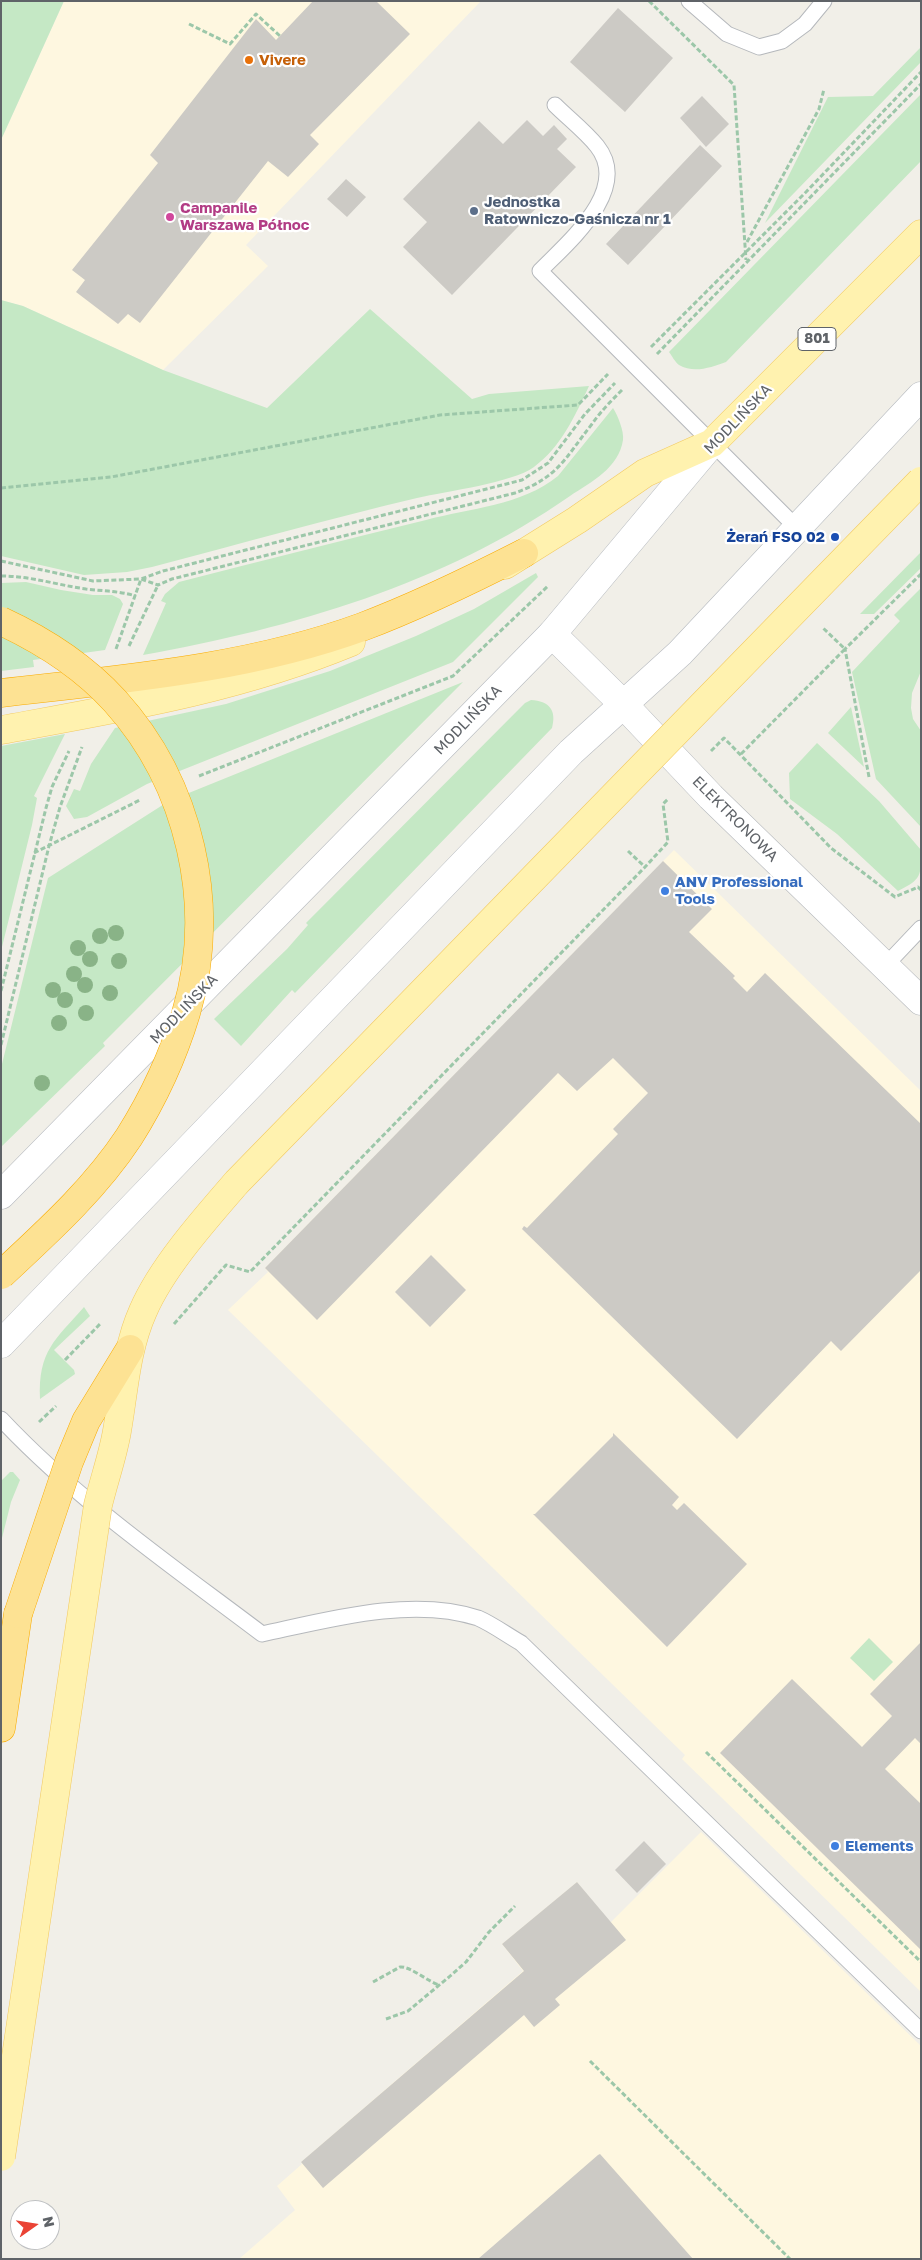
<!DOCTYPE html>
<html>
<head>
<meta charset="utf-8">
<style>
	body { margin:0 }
	#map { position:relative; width:922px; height:2260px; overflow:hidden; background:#f1efe8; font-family:"Golos Text",sans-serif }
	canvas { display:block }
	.frame { position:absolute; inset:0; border:2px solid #5f6368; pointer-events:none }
	.north { position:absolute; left:10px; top:2200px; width:50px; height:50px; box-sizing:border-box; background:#fff; border:1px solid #bfc1c3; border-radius:50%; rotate:77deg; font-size:14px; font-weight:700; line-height:20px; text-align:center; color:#5f6368 }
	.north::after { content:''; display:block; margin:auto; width:18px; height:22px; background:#ea4335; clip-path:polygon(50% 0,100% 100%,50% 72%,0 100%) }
</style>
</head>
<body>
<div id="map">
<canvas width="922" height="2260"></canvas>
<div class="frame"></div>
<div class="north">N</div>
</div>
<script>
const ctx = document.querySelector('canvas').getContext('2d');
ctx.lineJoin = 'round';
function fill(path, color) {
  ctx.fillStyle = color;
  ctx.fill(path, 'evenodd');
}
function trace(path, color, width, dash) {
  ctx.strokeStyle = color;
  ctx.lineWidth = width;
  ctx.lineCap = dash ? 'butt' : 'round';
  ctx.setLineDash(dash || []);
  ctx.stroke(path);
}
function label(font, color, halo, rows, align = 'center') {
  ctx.font = font + ' "Golos Text",sans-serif';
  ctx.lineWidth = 4.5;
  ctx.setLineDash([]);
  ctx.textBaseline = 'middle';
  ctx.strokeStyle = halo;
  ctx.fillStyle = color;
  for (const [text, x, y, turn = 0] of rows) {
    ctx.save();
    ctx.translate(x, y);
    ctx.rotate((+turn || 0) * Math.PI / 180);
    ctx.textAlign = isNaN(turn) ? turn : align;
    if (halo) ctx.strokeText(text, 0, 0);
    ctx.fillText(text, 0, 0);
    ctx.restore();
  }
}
const commercial = new Path2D(`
	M64 1H481L246 245 268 266 163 370 23 306 1 300V140Z
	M674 850 921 1091V1992L682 1759 685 1755 228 1310 268 1272 265 1268Z
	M701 1832 921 2046V2259H239L295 2210 277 2186 302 2164 301 2162 523 1971 502 1944 577 1882 610 1923Z`);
const green = new Path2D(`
	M1 1H64L1 140Z
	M921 47V62L765 223 828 97 873 96Z
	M921 94V161L726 362C712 367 694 374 679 365 675 362 672 356 669 352Z
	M1 300 23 306 163 370 267 408 370 309 472 399 489 394 589 386C575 416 561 447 534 467 512 483 447 491 417 498 328 519 240 544 152 567L127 572 84 575 1 556Z
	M613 408C618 416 624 431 623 440 619 468 591 482 570 496 444 584 293 628 143 655L166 603 161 601 165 594 179 582C261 561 343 540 426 520 470 508 521 506 558 476Z
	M921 552V568L874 614H860Z
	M536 573 538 577 453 662 147 784 87 817 74 819 66 806 74 789 80 791 91 764 115 728 226 704 330 671 416 636 474 609Z
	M26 582 61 590 93 595H112L120 599 123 604 105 650 33 660 34 667 1 671V583Z
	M921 588V671L912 693 911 708 913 719 921 731V827L876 779 852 672 900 621 894 615Z
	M463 682 103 1043 105 1046 1 1147V1068L48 878 169 801Z
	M531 700C549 701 557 710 552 728L295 993 292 990 241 1046 214 1019 287 949 308 925 306 923 525 703Z
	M851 707 864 767 828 733Z
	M65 734 34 796 37 798 32 825 1 951V746Z
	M817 743 879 801 921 850C921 876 922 879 898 891L837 834 790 799 789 773Z
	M84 1307 90 1316 54 1350 74 1370 75 1374 40 1399C38 1351 55 1340 84 1307Z
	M10 1472H13L20 1480 11 1502 1 1542V1481Z
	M869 1638 893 1662 874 1681 850 1658Z`);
const building = new Path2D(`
	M313 1H376L410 34 310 135 319 144 288 177 268 161 140 323 128 314 118 324 76 292 85 280 72 270 158 163 150 155 256 19 276 40Z
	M618 8 673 58 625 112 570 62Z
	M702 96 729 124 706 147 680 118Z
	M527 120 543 136 554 125 567 139 557 149 576 167 452 295 403 247 427 222 403 199 479 121 503 144Z
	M700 145 722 166 628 265 606 244Z
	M346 179 366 197 347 217 327 199Z
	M663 861 712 909 689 932 735 976 733 978 747 992 765 973 921 1124V1270L841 1351 831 1341 737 1439 522 1229 524 1226 527 1228 618 1134 613 1129 648 1093 613 1058 577 1091 558 1073 317 1320 265 1268Z
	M431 1255 466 1290 430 1327 395 1292Z
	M613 1433 679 1497 672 1505 677 1510 684 1503 747 1564 667 1647 533 1514H535L613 1436Z
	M921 1642V1744L915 1738 885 1769 921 1804V1950L720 1753 792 1679 862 1747 892 1716 870 1694Z
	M644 1841 666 1864 637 1893 615 1870Z
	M577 1882 626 1940 555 1999 560 2005 534 2027 524 2015 323 2188 301 2162 524 1971 502 1944Z
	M600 2154 693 2259H478L598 2155Z`);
const path = new Path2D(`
	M649 1 734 85 746 260
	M189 24 230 44 256 14 280 36
	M747 242 819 109 824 89
	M651 347 806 192 921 72
	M657 354 921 84
	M1 488 111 477 440 415 578 405 608 374
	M1 561 93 581 141 579 158 585 172 579 515 493C559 477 565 458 592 424 601 411 612 400 623 389
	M1 576C31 576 57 585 86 589 103 591 119 591 136 596
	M129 646 158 585
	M116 649 141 579 163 571 522 480 548 463 585 414 615 383
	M711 751 724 738 831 848 895 897 918 887 921 890
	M741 754 845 649 822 627
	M199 776 453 676 548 586
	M869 777 845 649 921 574
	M628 851 645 867
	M34 853 140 800
	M1 991 46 808 52 787 69 751
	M1 1045 49 846 60 807 82 747
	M174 1324 226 1265 250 1272 645 867 668 842 663 804 668 799
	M65 1360 101 1323
	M39 1422 56 1406
	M706 1752 921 1962
	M373 1982 400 1967C410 1966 427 1981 439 1985
	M386 2019 408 2011 449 1977 466 1962 489 1932 515 1906
	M590 2061 790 2259`);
const lane = new Path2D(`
	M689 1 727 34 759 47 782 41 805 24 824 1
	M555 105C568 118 585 131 597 146 632 190 567 243 540 271L797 528
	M885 966 921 928
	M1 1419C78 1501 172 1566 262 1634 327 1620 412 1596 478 1618 492 1624 507 1635 521 1643L921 2031`);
const street = new Path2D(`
	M552 634 622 703 711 797 921 1001`);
const secondary = new Path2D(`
	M1 1195 552 634 712 443
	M1 1344 571 752 680 653 921 396`);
const primary = new Path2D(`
	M505 565 577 520 645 473 712 443 921 234
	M1 730C121 708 237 689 351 642`);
const highway = new Path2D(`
	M1 693C122 679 247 669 362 627 418 606 471 580 524 553
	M1 1728 18 1614`);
const primaryBridge = new Path2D(`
	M1 2157 98 1505C104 1480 113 1455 117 1431 124 1391 126 1349 143 1311 162 1267 205 1219 237 1182L921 481`);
const highwayBridge = new Path2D(`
	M1 621C44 641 83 666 115 701 190 784 218 906 186 1013 173 1056 153 1099 129 1137 94 1190 47 1232 1 1275
	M18 1614 69 1462 86 1421 130 1349`);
const trees = [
	[116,933],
	[100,936],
	[78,948],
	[90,959],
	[119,961],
	[74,974],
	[85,985],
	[53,990],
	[110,993],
	[65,1000],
	[86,1013],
	[59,1023],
	[42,1083]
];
const markers = [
	[249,60,5,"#e8710a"],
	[474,211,5,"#5c6f8a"],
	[170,217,5,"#d1479c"],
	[835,537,5,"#1a4fb4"],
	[665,891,5,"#3f7fe0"],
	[835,1846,5,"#3f7fe0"]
];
const shields = [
	[817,339,38]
];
const shieldNames = [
	["801",817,339]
];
const foodNames = [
	["Vivere",259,60]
];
const serviceNames = [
	["Jednostka",484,202],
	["Ratowniczo-Gaśnicza nr 1",484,219]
];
const hotelNames = [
	["Campanile",180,208],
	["Warszawa Północ",180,225]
];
const streetNames = [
	["MODLIŃSKA",738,419,-46],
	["MODLIŃSKA",468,720,-46],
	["ELEKTRONOWA",735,819,45],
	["MODLIŃSKA",184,1009,-46]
];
const transitNames = [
	["Żerań FSO 02",825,537]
];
const shopNames = [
	["ANV Professional",675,882],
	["Tools",675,899],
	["Elements",845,1846]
];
fill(commercial, '#fef7e0');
fill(green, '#c5e8c5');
fill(building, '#cccac5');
trace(lane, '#b5b8bc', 17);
trace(street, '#b5b8bc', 29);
trace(secondary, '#b6babf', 29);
trace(primary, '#f2c960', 29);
trace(highway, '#f9ab00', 29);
trace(path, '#9cc7a9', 3, [5, 2.5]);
trace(lane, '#fff', 15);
trace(street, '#fff', 28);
trace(secondary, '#fff', 28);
trace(primary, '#fff2af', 28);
trace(highway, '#fde293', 28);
trace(primaryBridge, '#f2c960', 29, []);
trace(highwayBridge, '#f9ab00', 29, []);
trace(primaryBridge, '#fff2af', 28);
trace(highwayBridge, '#fde293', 28);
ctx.fillStyle = '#89b387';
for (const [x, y] of trees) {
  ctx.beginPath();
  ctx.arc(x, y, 8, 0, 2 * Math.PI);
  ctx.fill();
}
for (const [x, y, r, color] of markers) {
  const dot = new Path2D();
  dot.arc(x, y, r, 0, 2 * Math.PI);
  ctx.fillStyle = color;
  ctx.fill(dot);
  trace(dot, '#fff', 2);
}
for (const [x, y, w] of shields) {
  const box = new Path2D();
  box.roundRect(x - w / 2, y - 11.5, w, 23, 4);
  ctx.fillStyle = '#fff';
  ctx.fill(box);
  trace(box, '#5f6368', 1);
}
label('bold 14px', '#5f6368', null, shieldNames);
label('bold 15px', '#c56008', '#fff', foodNames, 'left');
label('bold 15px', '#4e5e75', '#fff', serviceNames, 'left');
label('bold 15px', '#b23c85', '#fff', hotelNames, 'left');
label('15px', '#5f6368', '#fff', streetNames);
label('bold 15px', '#164399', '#fff', transitNames, 'right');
label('bold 15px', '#366cbe', '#fff', shopNames, 'left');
</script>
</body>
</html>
